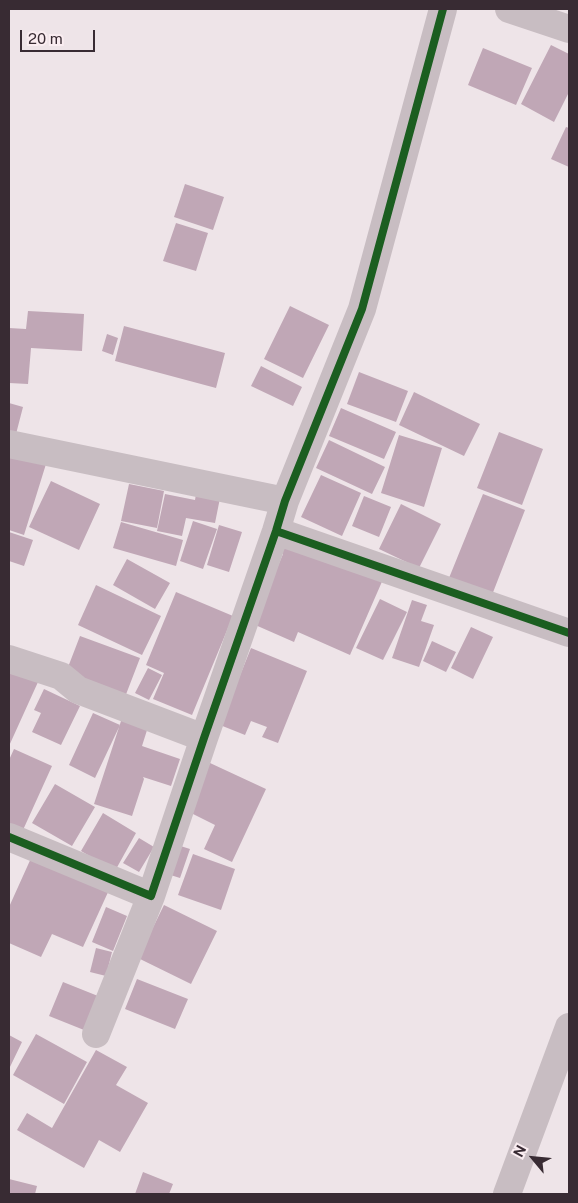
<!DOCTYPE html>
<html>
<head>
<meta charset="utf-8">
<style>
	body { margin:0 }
	#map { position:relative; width:578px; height:1203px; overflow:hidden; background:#eee4e8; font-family:"Public Sans",sans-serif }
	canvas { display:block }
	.frame { position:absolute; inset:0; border:10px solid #382b33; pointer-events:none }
	.north { position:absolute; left:508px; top:1133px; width:50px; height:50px; -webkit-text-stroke:4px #faedf1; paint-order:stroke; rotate:298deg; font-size:14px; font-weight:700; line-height:20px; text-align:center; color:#382b33 }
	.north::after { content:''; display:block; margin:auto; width:18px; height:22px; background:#382b33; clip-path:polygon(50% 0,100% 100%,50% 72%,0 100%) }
	.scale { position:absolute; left:20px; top:30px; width:75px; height:22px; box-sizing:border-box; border:2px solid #382b33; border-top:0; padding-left:6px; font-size:15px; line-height:18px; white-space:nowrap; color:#382b33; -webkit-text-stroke:4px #faedf1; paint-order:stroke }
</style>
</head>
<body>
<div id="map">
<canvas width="578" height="1203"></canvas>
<div class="frame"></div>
<div class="north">N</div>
<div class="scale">20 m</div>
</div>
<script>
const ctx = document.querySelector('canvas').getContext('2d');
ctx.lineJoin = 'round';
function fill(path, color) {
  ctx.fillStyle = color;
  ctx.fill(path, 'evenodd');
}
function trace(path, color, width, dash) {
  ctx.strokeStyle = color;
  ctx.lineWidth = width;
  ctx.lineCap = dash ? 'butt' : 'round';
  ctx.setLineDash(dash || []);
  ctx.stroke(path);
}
const building = new Path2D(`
	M551 45 569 54V92L554 122 521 104Z
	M483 48 532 68 516 105 468 85Z
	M566 127 569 128V167L551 159Z
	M185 184 224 197 213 230 174 217Z
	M176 223 208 233 196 271 163 261Z
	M290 306 329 325 303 378 264 359Z
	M28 311 84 314 82 351 31 348 28 384 9 383V328L26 329Z
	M124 326 225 353 216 388 115 361Z
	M107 334 118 338 113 355 102 351Z
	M261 366 302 387 293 406 251 386Z
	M359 372 408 391 396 422 347 404Z
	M414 392 480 424 464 456 399 425Z
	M9 403 23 407 16 434 9 433Z
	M341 408 396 432 384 459 329 436Z
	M499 432 543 449 522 505 477 488Z
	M399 435 442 448 424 507 381 493Z
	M329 440 385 467 372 494 316 468Z
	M9 454 46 464 24 535 9 530Z
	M321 475 361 493 342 536 301 517Z
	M51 481 100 504 79 550 29 527Z
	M129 484 164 491 157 528 121 521Z
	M197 488 221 493 215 523 186 518 182 536 157 531 165 494 195 500Z
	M483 494 525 510 492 595 449 578Z
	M364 496 391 507 379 537 352 526Z
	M401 504 441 524 419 568 379 549Z
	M193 521 217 529 203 569 180 561Z
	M121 522 183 540 176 566 113 548Z
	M219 525 242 532 229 572 207 565Z
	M9 532 33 540 24 566 9 561Z
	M288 536 384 577 350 655 298 632 294 642 253 624 283 554 281 553Z
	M127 559 170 583 155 609 113 585Z
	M96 585 161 616 142 655 78 625Z
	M176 592 233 616 192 715 153 699 164 673 146 665Z
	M380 599 407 612 383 660 356 648Z
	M412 600 427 605 421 621 434 625 419 667 392 658Z
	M471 627 493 637 473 679 451 668Z
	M80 636 140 658 125 697 65 675Z
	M432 641 456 652 446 672 423 661Z
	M251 648 307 671 278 743 262 737 267 727 251 721 245 735 220 725Z
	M148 668 162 675 149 700 135 693Z
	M11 670 38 682 9 746V674Z
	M44 689 80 706 61 745 32 732 41 713 34 710Z
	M93 713 120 725 95 778 69 765Z
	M122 718 148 727 142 746 180 759 171 786 143 777 144 779 132 816 94 804Z
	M14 749 52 766 23 830 9 824V760Z
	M210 763 266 789 232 862 204 849 215 825 187 811Z
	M55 784 95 807 72 846 32 823Z
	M103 813 136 833 115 871 81 851Z
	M139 838 154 847 139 872 123 863Z
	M171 843 190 849 180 878 161 872Z
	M193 854 235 869 221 910 178 895Z
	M32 856 109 890 83 947 52 934 41 957 9 943V907Z
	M164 905 217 931 191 984 138 958Z
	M106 907 127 916 113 951 92 942Z
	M96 948 112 952 106 976 90 972Z
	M137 979 188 999 175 1029 125 1009Z
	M63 982 98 996 84 1030 49 1016Z
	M36 1034 87 1062 64 1104 13 1075Z
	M9 1035 22 1042 9 1069Z
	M96 1050 127 1067 116 1085 148 1103 120 1152 99 1140 84 1168 17 1130 27 1113 52 1128Z
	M143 1172 173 1184 169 1194H135Z
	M9 1179 37 1186 35 1194H9Z`);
const minor = new Path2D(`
	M509 9 569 29
	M9 444 285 501
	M276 531 569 633
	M9 659 61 676 78 690 204 738
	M9 837 151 896 204 738 276 531 285 501 362 309 443 9
	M96 1034 151 896
	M507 1194 569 1027`);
const cycleway = new Path2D(`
	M276 531 569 633
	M9 837 151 896 204 738 276 531 285 501 362 309 443 9`);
fill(building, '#c0a7b6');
trace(minor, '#c8bdc2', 28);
trace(cycleway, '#1b5e20', 8);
</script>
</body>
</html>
